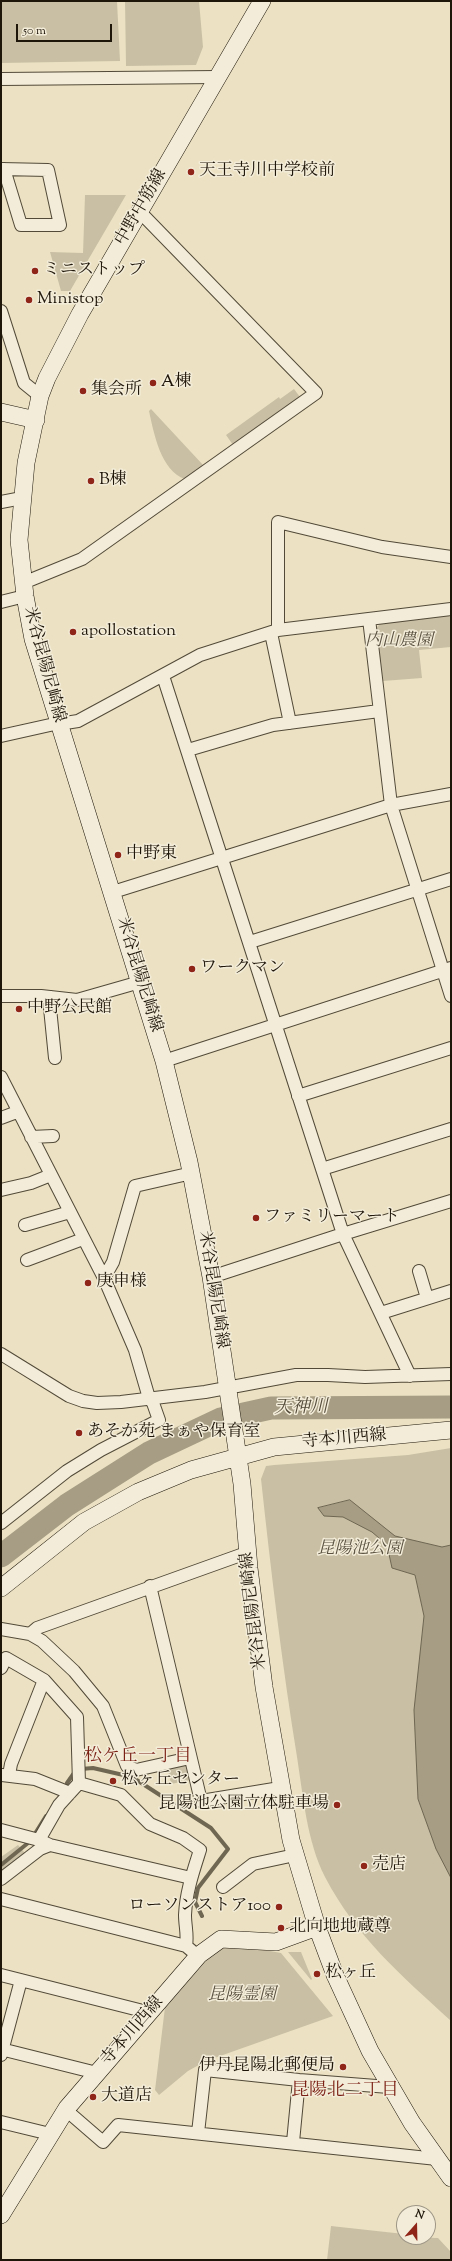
<!DOCTYPE html>
<html>
<head>
<meta charset="utf-8">
<style>
	body { margin:0 }
	#map { position:relative; width:452px; height:2261px; overflow:hidden; background:#ece2c3; font-family:"Sorts Mill Goudy",serif }
	canvas { display:block }
	.frame { position:absolute; inset:0; border:2px solid #1f160a; pointer-events:none }
	.north { position:absolute; left:396px; top:2205px; width:40px; height:40px; box-sizing:border-box; background:#f3ecd8; border:1px solid #9e9686; border-radius:50%; rotate:20deg; font-size:11px; font-weight:700; line-height:16px; text-align:center; color:#1f160a }
	.north::after { content:''; display:block; margin:auto; width:14px; height:18px; background:#8f2418; clip-path:polygon(50% 0,100% 100%,50% 72%,0 100%) }
	.scale { position:absolute; left:16px; top:24px; width:96px; height:18px; box-sizing:border-box; border:2px solid #1f160a; border-top:0; padding-left:5px; font-size:12px; line-height:14px; white-space:nowrap; color:#1f160a; -webkit-text-stroke:3px #f3ecd8; paint-order:stroke }
</style>
</head>
<body>
<div id="map">
<canvas width="452" height="2261"></canvas>
<div class="frame"></div>
<div class="north">N</div>
<div class="scale">50 m</div>
</div>
<script>
const ctx = document.querySelector('canvas').getContext('2d');
ctx.lineJoin = 'round';
function fill(path, color) {
  ctx.fillStyle = color;
  ctx.fill(path, 'evenodd');
}
function trace(path, color, width, dash) {
  ctx.strokeStyle = color;
  ctx.lineWidth = width;
  ctx.lineCap = dash ? 'butt' : 'round';
  ctx.setLineDash(dash || []);
  ctx.stroke(path);
}
function label(font, color, halo, rows, align = 'center') {
  ctx.font = font + ' "Sorts Mill Goudy","Noto Serif JP",serif';
  ctx.lineWidth = 3;
  ctx.setLineDash([]);
  ctx.textBaseline = 'middle';
  ctx.strokeStyle = halo;
  ctx.fillStyle = color;
  for (const [text, x, y, turn = 0] of rows) {
    ctx.save();
    ctx.translate(x, y);
    ctx.rotate((+turn || 0) * Math.PI / 180);
    ctx.textAlign = isNaN(turn) ? turn : align;
    if (halo) ctx.strokeText(text, 0, 0);
    ctx.fillText(text, 0, 0);
    ctx.restore();
  }
}
const green = new Path2D(`
	M1 1H117L120 61 1 63Z
	M125 1H199L203 47 196 65 126 66Z
	M85 195H126L70 291H61L50 252 83 253Z
	M294 389 300 397 233 445 226 435 279 397 280 399Z
	M151 409 204 466 185 479C161 471 154 434 149 411Z
	M447 615 451 617V647L419 650 422 678 383 681 376 628 381 623Z
	M451 1448V2021C401 1975 357 1938 325 1877 307 1842 303 1795 297 1757 282 1664 271 1572 261 1479L266 1466 274 1465 408 1455Z
	M187 1763 190 1780 171 1784 167 1766Z
	M18 1845 25 1853 1 1872V1857Z
	M232 1944 281 1953 333 2016 206 2061 188 2071 159 2095 155 2090 165 2007 216 1950Z
	M288 1952H301L312 1979 311 1980Z
	M331 2226 404 2234V2237L438 2238 451 2252V2260H327Z`);
const water = new Path2D(`
	M350 1500 395 1536 442 1547 451 1545V1878L436 1849 418 1799 414 1710 424 1616 415 1575 392 1568 387 1545 372 1532 343 1517 324 1516 318 1508Z`);
const stream = new Path2D(`
	M67 1783 74 1773 81 1769 93 1768 132 1777 211 1828 228 1849 198 1888 195 1902 202 1916
	M36 1832 46 1816
	M1 1865 28 1843`);
const river = new Path2D(`
	M1 1556 67 1505 149 1453 221 1419 271 1408 451 1407`);
const street = new Path2D(`
	M1 79 218 77
	M1 169 48 170 60 225H21L4 169
	M1 311 24 383 40 396
	M1 502 22 498
	M23 583 82 559 316 393 140 212
	M1 602 25 596
	M369 619 391 805 451 996
	M278 630V522L382 547 451 557
	M271 633 290 723
	M163 676 343 1234 410 1376
	M59 724 78 721 200 655 278 630 451 609
	M1 736 59 723
	M188 750 273 725 379 711
	M113 892 391 805 451 794
	M250 942 451 879
	M1 996H41L77 1000 140 982
	M51 997 50 1008 55 1058
	M164 1061 451 968
	M1 1077 104 1278 135 1350 149 1398 153 1403 159 1420 101 1450 67 1471 1 1523
	M298 1096 451 1048
	M1 1118 17 1112
	M31 1137 53 1136
	M322 1169 451 1129
	M1 1190 31 1183 51 1175
	M25 1225 70 1212
	M27 1260 83 1239
	M419 1271 427 1298
	M211 1277 343 1234 451 1201
	M104 1278 113 1262 135 1186 192 1173
	M381 1313 451 1291
	M1 1354 69 1396 83 1401 97 1403 121 1402 205 1392 296 1375H328L365 1377 451 1374
	M150 1586 201 1801 280 1788
	M1 1629 30 1634 42 1641 74 1671 103 1706 127 1766 136 1770 190 1758
	M30 1634 37 1628 249 1552
	M1 1668 6 1658 44 1680 77 1717 79 1783 59 1805 39 1840
	M2 1775 35 1779 70 1793
	M9 1775 11 1764 44 1680
	M79 1783 121 1795 150 1824 183 1838 200 1850C193 1872 186 1892 185 1915 185 1926 188 1935 186 1946
	M1 1830 39 1840 50 1845 191 1878
	M1 1879 40 1849 50 1845
	M223 1887 253 1864 295 1855
	M1 1899 186 1946 192 1951
	M1 1975 151 2013
	M1 2049 97 2073
	M1 2055 21 1980
	M66 2110 103 2142 118 2125 437 2159
	M1 2122 50 2134
	M198 2133 205 2070 299 2080 389 2087
	M293 2142 299 2080`);
const secondary = new Path2D(`
	M262 1 80 314 47 378 40 396 26 463 19 540 25 596 33 639 164 1061 189 1162 211 1277 242 1484 249 1568 264 1687 291 1840 317 1927 335 1975 370 2051 412 2123 451 2178
	M1 412 36 420
	M1 1588 84 1522 138 1492 191 1470 274 1447 451 1430
	M1 2215 67 2108 199 1955 221 1939 276 1942 317 1927`);
const markers = [
	[191,172,4,"#8f2418"],
	[35,271,4,"#8f2418"],
	[29,300,4,"#8f2418"],
	[153,383,4,"#8f2418"],
	[83,391,4,"#8f2418"],
	[91,481,4,"#8f2418"],
	[73,632,4,"#8f2418"],
	[118,855,4,"#8f2418"],
	[192,969,4,"#8f2418"],
	[19,1009,4,"#8f2418"],
	[256,1218,4,"#8f2418"],
	[88,1283,4,"#8f2418"],
	[79,1433,4,"#8f2418"],
	[113,1781,4,"#8f2418"],
	[337,1805,4,"#8f2418"],
	[364,1866,4,"#8f2418"],
	[279,1907,4,"#8f2418"],
	[281,1928,4,"#8f2418"],
	[317,1974,4,"#8f2418"],
	[343,2067,4,"#8f2418"],
	[93,2097,4,"#8f2418"]
];
const poiNames = [
	["天王寺川中学校前",199,172],
	["ミニストップ",43,271],
	["Ministop",37,300],
	["A棟",161,383],
	["集会所",91,391],
	["B棟",99,481],
	["apollostation",81,632],
	["中野東",126,855],
	["ワークマン",200,969],
	["中野公民館",27,1009],
	["ファミリーマート",264,1218],
	["庚申様",96,1283],
	["あそか苑 まぁや保育室",87,1433],
	["松ヶ丘センター",121,1781],
	["昆陽池公園立体駐車場",329,1805,"right"],
	["売店",372,1866],
	["ローソンストア100",271,1907,"right"],
	["北向地地蔵尊",289,1928],
	["松ヶ丘",325,1974],
	["伊丹昆陽北郵便局",335,2067,"right"],
	["大道店",101,2097]
];
const streetNames = [
	["中野中筋線",142,208,-60],
	["米谷昆陽尼崎線",43,665,75],
	["米谷昆陽尼崎線",138,975,73],
	["米谷昆陽尼崎線",212,1290,81],
	["寺本川西線",344,1440,-5],
	["米谷昆陽尼崎線",255,1611,-97],
	["寺本川西線",133,2032,-49]
];
const parkNames = [
	["内山農園",399,642],
	["昆陽池公園",360,1550],
	["昆陽霊園",242,1996]
];
const waterNames = [
	["天神川",301,1409,-1]
];
const neighbourhoodNames = [
	["松ケ丘一丁目",138,1758],
	["昆陽北二丁目",345,2092]
];
fill(green, '#c9bfa4');
fill(water, '#a69d84');
trace(water, '#706753', 1);
trace(stream, '#706753', 4);
trace(river, '#a69d84', 23);
trace(street, '#524938', 14);
trace(secondary, '#1f160a', 18);
trace(street, '#f3ecd8', 12);
trace(secondary, '#f3ecd8', 17);
for (const [x, y, r, color] of markers) {
  const dot = new Path2D();
  dot.arc(x, y, r, 0, 2 * Math.PI);
  ctx.fillStyle = color;
  ctx.fill(dot);
  trace(dot, '#f3ecd8', 1.5);
}
label('17px', '#1f160a', '#f3ecd8', poiNames, 'left');
label('17px', '#1f160a', '#f3ecd8', streetNames);
label('italic 17px', '#5a5140', '#f3ecd8', parkNames);
label('italic 18px', '#554c3b', '#f3ecd8', waterNames);
label('18px', '#7a1f14', '#f3ecd8', neighbourhoodNames);
</script>
</body>
</html>
